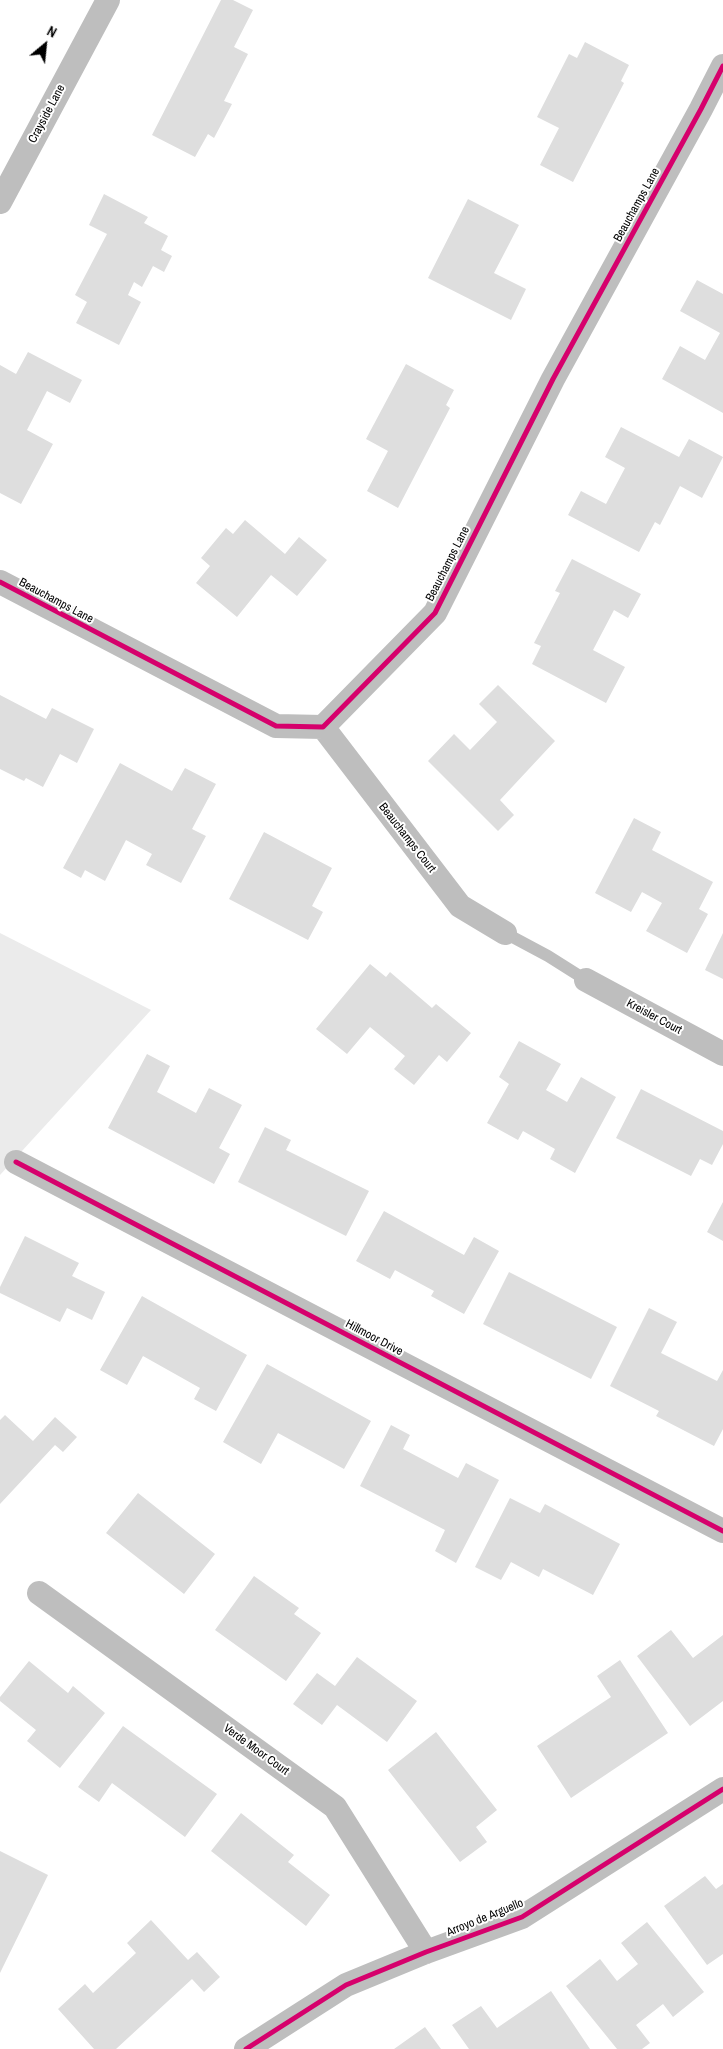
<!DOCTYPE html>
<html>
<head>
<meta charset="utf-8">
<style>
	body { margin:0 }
	#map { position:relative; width:723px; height:2049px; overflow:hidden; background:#fff; font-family:"Archivo Narrow",sans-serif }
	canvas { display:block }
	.north { position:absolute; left:20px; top:20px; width:50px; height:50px; -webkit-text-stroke:4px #fff; paint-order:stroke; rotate:28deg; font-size:14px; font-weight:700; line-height:20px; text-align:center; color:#000 }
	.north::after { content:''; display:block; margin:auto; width:18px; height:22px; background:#000; clip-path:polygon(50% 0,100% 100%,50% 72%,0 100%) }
</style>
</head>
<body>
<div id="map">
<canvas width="723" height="2049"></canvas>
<div class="north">N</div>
</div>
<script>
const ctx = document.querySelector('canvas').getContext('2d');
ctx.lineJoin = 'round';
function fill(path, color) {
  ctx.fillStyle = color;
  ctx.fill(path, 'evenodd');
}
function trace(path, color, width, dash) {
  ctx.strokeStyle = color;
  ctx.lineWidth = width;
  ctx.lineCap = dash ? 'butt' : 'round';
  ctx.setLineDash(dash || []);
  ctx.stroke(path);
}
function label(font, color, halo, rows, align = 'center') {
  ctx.font = font + ' "Archivo Narrow",sans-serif';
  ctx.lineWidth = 4;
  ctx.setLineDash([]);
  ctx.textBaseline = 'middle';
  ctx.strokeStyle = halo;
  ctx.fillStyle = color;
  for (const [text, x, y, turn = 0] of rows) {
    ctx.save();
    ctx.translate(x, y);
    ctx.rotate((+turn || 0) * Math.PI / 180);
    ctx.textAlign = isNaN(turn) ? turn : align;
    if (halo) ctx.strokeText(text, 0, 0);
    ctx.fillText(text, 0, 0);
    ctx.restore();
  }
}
const green = new Path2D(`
	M0 933 151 1010 0 1175Z`);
const building = new Path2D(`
	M221 0H233L253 10 234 47 248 54 224 101 232 104 214 138 208 134 195 157 152 135Z
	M585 42 629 65 621 81 624 83 573 182 540 165 559 128 537 117 569 54 577 58Z
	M104 194 148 217 144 223 168 236 161 250 172 256 164 272 153 266 142 287 134 282 128 295 141 302 119 345 76 323 87 302 75 295 107 234 89 225Z
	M468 199 519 225 494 273 526 289 511 320 428 278Z
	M697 280 723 294V413L662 379 680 346 705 360 720 333 680 311Z
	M28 352 82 380 70 403 47 391 27 430 53 444 21 504 0 493V365L16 374Z
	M406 364 454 390 446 405 450 408 398 508 367 491 388 451 366 439Z
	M621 427 679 457 689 439 723 457 702 498 680 486 660 525 655 522 639 552 568 515 581 491 606 504 625 468 605 457Z
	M245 520 285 554 299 537 327 560 297 596 271 575 237 617 196 583 210 566 201 558 226 528 233 534Z
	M572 559 641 594 628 618 614 610 593 650 625 667 606 703 532 664 541 646 534 643 560 593 555 591Z
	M498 685 555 741 500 800 514 815 498 831 428 761 454 734 470 750 497 722 479 704Z
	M0 695 46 719 52 708 94 729 77 763 60 754 43 787 26 778 24 781 0 769Z
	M120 763 172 791 185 768 216 784 192 829 206 836 181 883 146 865 152 854 126 840 105 881 85 870 81 878 63 868Z
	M634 818 661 832 652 850 713 882 699 909 708 914 687 953 646 931 662 903 642 892 631 912 595 893Z
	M264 832 332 868 312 906 323 912 308 940 229 899Z
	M723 933V979L705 970Z
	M370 964 386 977 390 972 432 1008 436 1004 471 1033 447 1062 439 1055 414 1085 394 1069 405 1056 370 1027 347 1054 316 1029Z
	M519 1041 561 1064 546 1090 567 1102 581 1077 616 1097 575 1173 550 1159 555 1149 523 1131 518 1140 487 1123 509 1084 499 1077Z
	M147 1054 170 1066 157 1092 196 1113 209 1088 242 1105 219 1148 230 1154 214 1184 108 1128Z
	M641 1089 723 1131V1144L712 1165 700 1159 691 1176 616 1138Z
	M265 1127 291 1140 286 1150 369 1191 346 1236 238 1182Z
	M723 1202V1241L707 1232Z
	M384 1211 464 1255 474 1237 499 1251 464 1314 431 1296 434 1291 395 1270 390 1279 356 1261Z
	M25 1236 79 1263 72 1276 105 1292 92 1320 67 1308 60 1322 0 1293V1287Z
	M509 1272 617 1327 591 1379 483 1324Z
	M142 1296 247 1355 216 1411 194 1399 200 1388 143 1356 127 1385 100 1370Z
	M649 1308 677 1322 661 1353 717 1381 723 1370V1429L714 1446 656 1416 659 1411 610 1386Z
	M267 1364 371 1421 344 1469 278 1433 261 1464 223 1442Z
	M5 1415 33 1441 55 1417 77 1437 63 1452 55 1445 0 1504V1420Z
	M391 1425 410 1435 403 1449 458 1478 466 1463 499 1480 456 1563 435 1551 445 1530 360 1486Z
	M138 1493 215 1554 184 1594 106 1533Z
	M510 1498 540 1513 545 1504 620 1544 593 1595 543 1569 539 1577 511 1562 501 1580 475 1567Z
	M254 1576 299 1608 294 1614 321 1633 286 1681 215 1630Z
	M671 1630 693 1658 723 1635V1701L690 1726 637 1656Z
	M357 1657 417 1701 387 1742 337 1705 322 1725 293 1704 317 1673 335 1686Z
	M620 1660 668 1733 571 1798 537 1746 611 1697 597 1676Z
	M29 1661 68 1693 73 1686 105 1713 60 1768 27 1741 36 1730 0 1701V1697Z
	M123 1726 217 1794 185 1837 112 1783 99 1802 78 1787Z
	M436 1732 497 1810 476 1827 487 1842 460 1862 388 1770Z
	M241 1813 294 1855 288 1862 330 1895 306 1926 211 1851Z
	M0 1851 48 1875 0 1973Z
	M705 1876 716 1889 723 1884V1954L707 1965 664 1906Z
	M151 1920 188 1960 197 1952 220 1977 204 1992 192 1979 116 2049H94L58 2009 85 1984 93 1993 136 1953 127 1943Z
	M647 1922 704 1992 673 2017 663 2004 636 2025 650 2043 642 2049H617L566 1986 600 1959 617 1981 638 1964 621 1943Z
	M551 1991 590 2049H469L452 2025 481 2006 497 2028Z
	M425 2027 441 2049H394Z`);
const service = new Path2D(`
	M505 933 548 956 586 980`);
const minor = new Path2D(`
	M0 202 108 0
	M0 582 276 726 323 727 435 613 553 379 701 109 723 66
	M323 727 460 906 505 933
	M586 980 723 1054
	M16 1162 723 1531
	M39 1593 335 1807 426 1952
	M246 2049 346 1985 426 1952 522 1917 723 1789`);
const cycleway = new Path2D(`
	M0 582 276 726 323 727 435 613 553 379 701 109 723 66
	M16 1162 723 1531
	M246 2049 346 1985 426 1952 522 1917 723 1789`);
const streetNames = [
	["Crayside Lane",47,114,-62],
	["Beauchamps Lane",637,205,-61],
	["Beauchamps Lane",448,564,-63],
	["Beauchamps Lane",56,601,28],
	["Beauchamps Court",407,838,52],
	["Kreisler Court",654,1017,28],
	["Hillmoor Drive",374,1338,28],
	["Verde Moor Court",256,1750,36],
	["Arroyo de Arguello",485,1918,-22]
];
fill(green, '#ebebeb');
fill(building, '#dedede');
trace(service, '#bebebe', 12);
trace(minor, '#bebebe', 24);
trace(cycleway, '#d6006c', 5);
label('12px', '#000', '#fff', streetNames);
</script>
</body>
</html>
